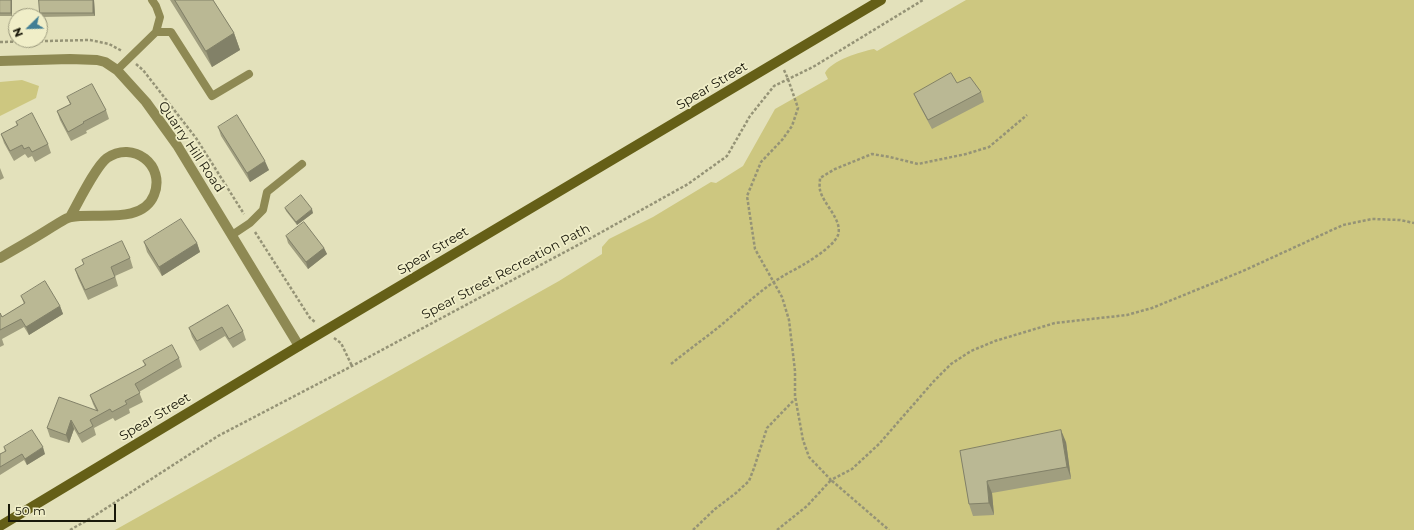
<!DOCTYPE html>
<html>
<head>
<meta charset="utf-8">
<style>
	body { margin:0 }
	#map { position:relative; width:1414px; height:530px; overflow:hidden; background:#e3e1bb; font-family:Montserrat,sans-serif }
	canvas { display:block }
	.north { position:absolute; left:8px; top:8px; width:40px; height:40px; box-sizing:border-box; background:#f0eec8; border:1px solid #9a987c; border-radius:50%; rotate:247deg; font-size:11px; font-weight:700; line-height:16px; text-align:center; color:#19180a }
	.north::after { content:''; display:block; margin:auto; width:14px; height:18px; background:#427f95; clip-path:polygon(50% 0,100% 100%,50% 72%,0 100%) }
	.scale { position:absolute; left:8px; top:504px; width:108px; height:18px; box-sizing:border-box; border:2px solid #19180a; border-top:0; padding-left:5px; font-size:12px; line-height:14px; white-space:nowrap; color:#19180a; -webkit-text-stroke:3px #f0eec8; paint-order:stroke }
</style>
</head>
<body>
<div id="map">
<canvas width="1414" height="530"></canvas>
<div class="north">N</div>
<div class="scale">50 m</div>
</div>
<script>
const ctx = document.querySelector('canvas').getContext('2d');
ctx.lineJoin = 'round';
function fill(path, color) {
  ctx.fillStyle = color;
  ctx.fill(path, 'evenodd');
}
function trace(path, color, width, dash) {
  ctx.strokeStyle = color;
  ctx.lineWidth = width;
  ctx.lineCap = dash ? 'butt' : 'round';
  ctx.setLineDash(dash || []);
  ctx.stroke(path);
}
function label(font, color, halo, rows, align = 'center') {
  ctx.font = font + ' Montserrat,sans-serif';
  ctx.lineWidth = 3.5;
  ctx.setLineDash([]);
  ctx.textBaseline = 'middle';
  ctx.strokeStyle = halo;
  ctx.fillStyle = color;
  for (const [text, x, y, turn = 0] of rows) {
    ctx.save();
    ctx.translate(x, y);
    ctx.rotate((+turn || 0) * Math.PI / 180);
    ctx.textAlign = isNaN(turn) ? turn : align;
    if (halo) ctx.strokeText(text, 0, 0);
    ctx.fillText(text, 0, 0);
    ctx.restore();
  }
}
const green = new Path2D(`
	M966 0H1414V530H115L559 281 602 254V247L609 239 653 217 711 182 716 183 743 166 775 109 828 79 825 73C832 60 860 52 874 49L877 51Z
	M22 80 39 86 36 98 0 116V82Z`);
const path = new Path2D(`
	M0 42 90 40 109 44 122 51
	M136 64 143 70 196 138 244 214
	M784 70 788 79 798 108 792 126 782 140 761 162 747 196 755 249 782 297 789 320 795 371V396L803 440 809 457 831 480 852 469 879 444 934 381 951 364 971 351 995 341 1055 323 1127 315 1152 308 1243 271 1343 225 1372 219 1400 220 1414 223
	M255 232 310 318 315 322
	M334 338 341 343 352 366
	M671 364C687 351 704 339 720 326 743 307 763 287 790 272 802 266 833 248 838 235 843 220 823 204 820 190 819 187 820 182 820 178L835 169 872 154 890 157 918 164 966 154 989 147 1027 115
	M70 530 91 518 218 436 352 366 591 238 688 184 727 156 750 116 774 86 813 67 923 0
	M693 530 715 509 736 493 749 481 754 468 767 428 795 399
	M777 530 807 506 831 480 889 530`);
const lane = new Path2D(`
	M156 32H171L212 96 249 74
	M117 70 156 32 160 17 156 6 152 0
	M232 235 250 223 263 210 267 192 302 164`);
const street = new Path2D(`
	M0 61 70 59 97 60 105 62 117 70 146 102 177 145 299 346
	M0 258C17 248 35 238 52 227 58 224 65 218 71 217 96 212 142 225 154 195 166 165 133 140 107 158 96 166 78 203 70 217`);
const secondary = new Path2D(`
	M0 526 299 346 881 0`);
const wall = new Path2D(`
	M0 0H12V16H0Z
	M39 0H94L95 16 41 17 40 13Z
	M170 0H213L234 33 240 50 212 67Z
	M957 83 981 92 984 102 932 129 918 103 914 94Z
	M67 97 106 110 109 119 86 131 87 133 71 141 60 120 57 111 70 104Z
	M16 122 48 144 51 153 35 162 32 156 28 158 25 154 14 161 4 143 1 134 17 126Z
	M218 127 269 170 250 182 221 136Z
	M0 168 4 178 0 180Z
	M285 208 313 213 297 225 286 211Z
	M286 236 324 248 327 254 308 269 288 243Z
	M144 242 197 243 200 252 162 276 147 252Z
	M130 258 133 268 115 276 118 286 88 300 78 278 75 269 84 265 82 260Z
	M21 296 60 306 63 314 29 335 24 327 2 339 4 345 0 347V313L2 317 24 304Z
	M228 305 243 331 246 340 233 348 225 336 200 351 192 337 189 328Z
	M179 358 182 367 139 392 143 402 129 409 130 413 115 421 113 418 94 428 96 435 82 443 74 429 69 443 50 437 47 428 96 410 93 404 90 395 145 366 143 361Z
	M1066 442 1071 479 992 493 994 515 973 516 969 504 960 451Z
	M4 447 45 454 27 465 24 460 0 475V454L5 452Z`);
const shadedWall = new Path2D(`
	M11 0H12V16L11 13Z
	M93 0H94L95 16 93 13Z
	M234 33 240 50 212 67 206 51Z
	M265 161 269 170 250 182 247 173Z
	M312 209 313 213 297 225 296 222Z
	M197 243 200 252 162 276 159 267Z
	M324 248 327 254 308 269 306 262Z
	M60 306 63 314 29 335 26 327Z
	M71 420 74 429 69 443 66 435Z
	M1061 430 1066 442 1071 479 1067 467Z
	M43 447 45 454 27 465 25 459Z
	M987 481 992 493 994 515 989 503Z`);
const building = new Path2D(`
	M0 0H11V13H0Z
	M39 0H93V13H40Z
	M175 0H213L234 33 206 51Z
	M951 73 957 83 970 77 981 92 928 120 914 94Z
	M92 84 106 110 83 122 84 123 68 132 57 111 71 104 67 97Z
	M32 113 48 144 32 152 29 147 24 149 22 145 10 151 1 134 18 125 16 122Z
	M237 115 265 161 247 173 218 127Z
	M301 195 312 209 296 222 285 208Z
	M181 219 197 243 159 267 144 242Z
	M304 222 324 248 306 262 286 236Z
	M122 241 130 258 111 267 115 277 85 290 75 269 84 264 82 260Z
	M45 281 60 306 26 327 21 319 0 330V313L2 317 25 303 21 296Z
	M228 305 243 331 229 339 222 327 197 341 189 328Z
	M172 345 179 358 135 384 140 393 125 401 127 404 112 412 110 409 90 420 93 426 79 434 71 420 66 435 47 428 59 397 98 411 90 395 146 365 143 361Z
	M32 430 43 447 25 459 22 454 0 467V454L6 451 4 447Z
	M1061 430 1067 467 987 481 989 503 969 504 960 451Z`);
const streetNames = [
	["Spear Street",712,86,-31],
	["Quarry Hill Road",191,147,56],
	["Spear Street",433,251,-31],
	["Spear Street Recreation Path",506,272,-28],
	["Spear Street",155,417,-31]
];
fill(green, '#cdc780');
trace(path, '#959376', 2.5, [3, 2]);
trace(lane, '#8e8953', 8);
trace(street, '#8e8953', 10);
trace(secondary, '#655f17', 10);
fill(wall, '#a09e7f');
fill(shadedWall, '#828168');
fill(building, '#bab894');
trace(building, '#828168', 1);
label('13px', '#19180a', '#f0eec8', streetNames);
</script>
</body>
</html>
